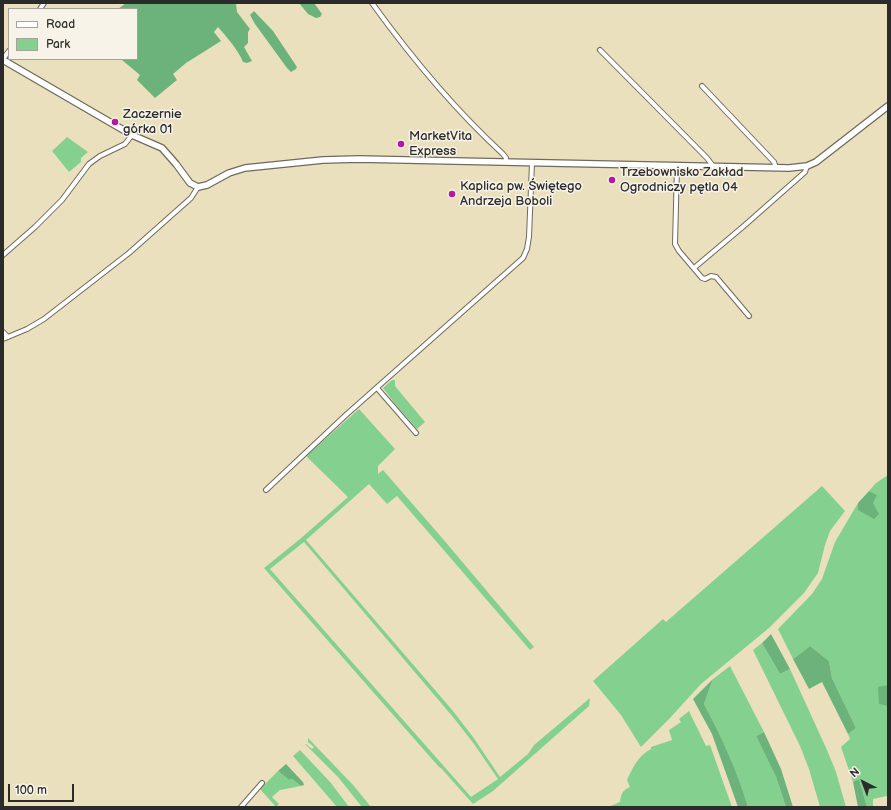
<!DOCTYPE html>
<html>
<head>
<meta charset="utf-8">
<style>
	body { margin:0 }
	#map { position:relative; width:891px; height:810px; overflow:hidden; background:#ebe0bd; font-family:"Balsamiq Sans",sans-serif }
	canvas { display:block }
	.frame { position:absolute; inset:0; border:4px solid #2b2b2b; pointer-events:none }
	.legend { position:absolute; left:8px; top:8px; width:130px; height:52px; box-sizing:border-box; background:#f7f3e8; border:1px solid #a5a39c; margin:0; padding:5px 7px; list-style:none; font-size:12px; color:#2b2b2b }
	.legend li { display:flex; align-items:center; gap:8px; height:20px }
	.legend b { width:20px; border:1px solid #a5a39c }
	.north { position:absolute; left:843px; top:762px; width:40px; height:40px; -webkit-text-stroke:3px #f7f3e8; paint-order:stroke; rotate:318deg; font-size:11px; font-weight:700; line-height:16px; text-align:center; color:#2b2b2b }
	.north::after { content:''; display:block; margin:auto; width:14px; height:18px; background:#2b2b2b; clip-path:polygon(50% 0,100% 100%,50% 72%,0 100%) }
	.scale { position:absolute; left:8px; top:784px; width:66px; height:18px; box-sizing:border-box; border:2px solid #2b2b2b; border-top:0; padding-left:5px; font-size:12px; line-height:14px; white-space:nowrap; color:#2b2b2b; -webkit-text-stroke:3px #f7f3e8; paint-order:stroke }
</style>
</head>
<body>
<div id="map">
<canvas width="891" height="810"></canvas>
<div class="frame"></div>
<ul class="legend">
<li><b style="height:5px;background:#fff"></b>Road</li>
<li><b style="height:11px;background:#84d18f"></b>Park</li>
</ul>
<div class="north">N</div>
<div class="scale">100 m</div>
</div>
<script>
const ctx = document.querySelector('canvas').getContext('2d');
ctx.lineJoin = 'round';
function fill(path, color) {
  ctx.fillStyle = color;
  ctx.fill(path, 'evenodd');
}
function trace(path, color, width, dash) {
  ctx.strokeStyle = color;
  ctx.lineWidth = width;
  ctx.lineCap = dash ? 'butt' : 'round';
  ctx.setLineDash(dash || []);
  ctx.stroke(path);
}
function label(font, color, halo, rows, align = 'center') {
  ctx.font = font + ' "Balsamiq Sans",sans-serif';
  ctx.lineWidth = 3;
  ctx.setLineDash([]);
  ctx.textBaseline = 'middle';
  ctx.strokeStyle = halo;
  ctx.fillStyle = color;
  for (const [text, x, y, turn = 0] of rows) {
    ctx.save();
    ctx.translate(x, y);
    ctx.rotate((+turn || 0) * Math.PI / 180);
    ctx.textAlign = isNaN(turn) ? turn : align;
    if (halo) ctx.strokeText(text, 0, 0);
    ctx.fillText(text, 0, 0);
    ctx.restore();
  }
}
const green = new Path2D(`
	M67 137 88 152 81 158V162L69 172 52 151Z
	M392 380H395V386L425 422 417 429 396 405 383 388Z
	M359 409 395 449 378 466V474L383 470 443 539 534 647 530 650 397 496 387 504 369 484 306 540 453 711 473 737 500 777 528 754 534 745 590 698 589 706 493 791 473 804 441 768 439 767 264 568 300 539 348 497 306 456ZM304 542 453 717 474 744 498 779 471 797 270 569Z
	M888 475V799L887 796 873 799V807H867L859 779 853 782 841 747 850 739 848 734 856 728 832 678 829 661 810 646 793 659 778 629 812 594 822 579 835 542 858 503V510L873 503 876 495 869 491 876 483Z
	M822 486 845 511 830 531 825 545 818 573 804 593 769 628 701 684 670 718 641 747 621 715 593 681 663 619 666 622Z
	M762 643 780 674 790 669 827 750 836 772 846 807H820L809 769 800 746 753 650Z
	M730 666 764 732 756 736 776 777 786 807H748C737 772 722 737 704 704L713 679Z
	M689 711 706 746 710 745 732 807H608L620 802C621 795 622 790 630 787L627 780C633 767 638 756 651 749V747L672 740 669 730 681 722 679 719Z
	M308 738 354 786 371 807H362L338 777 305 744H306L312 749 314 747 308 742Z
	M300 750 331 783 349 807H337L293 756Z
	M278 771 289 780 292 779 301 786 280 790 272 797 279 804 276 807 260 789Z`);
const forest = new Path2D(`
	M126 3H236L237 12 250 29 248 32V43L244 47 252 61 247 63 243 62C239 51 226 36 218 27L214 32 221 41 186 63 173 74 177 80 155 98 137 80 140 75 122 60V59H137V9H118Z
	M299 3H314L322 14 320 17 316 18 308 14Z
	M254 11 273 31 297 67 296 69 291 72 287 68 255 24 250 15Z
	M869 491 877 495 873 503 879 514 874 519 858 510V503Z
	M771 634 790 669 780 674 762 643Z
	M810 646 829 661 832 678 856 728 848 734 822 682 809 689 793 659Z
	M713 679 704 704C722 737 737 771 748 807H738L712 734 693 699Z
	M888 685V706L879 704 878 687Z
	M764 732 781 769 793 807H786L776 777 756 736Z
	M286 764 303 782 304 785 301 786 292 779 289 780 278 771Z
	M859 779 867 807H858L853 782Z`);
const street = new Path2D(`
	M372 3C411 57 453 108 503 154L506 158V162
	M40 9 44 3
	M600 50 707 158 713 166
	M3 59 9 51
	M702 86 774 162 776 168
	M677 166 675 244 679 251 702 278 705 279 711 276 716 277 749 316
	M3 255 35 227 62 200 89 164 100 156 125 144 132 135
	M694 268 745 225 805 172 807 166
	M3 332 8 337
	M3 339 27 329 44 319 129 253 191 198 198 187
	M377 388 416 433
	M266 490 347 414 523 258 527 249 529 237 532 163
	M241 807 262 783`);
const secondary = new Path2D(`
	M3 60 132 135 162 148 176 164 190 183 198 187 207 185 229 173 245 168 323 160 359 159 789 168 807 166 816 162 888 106`);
const markers = [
	[115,122,4,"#b5179e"],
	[401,144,4,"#b5179e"],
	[612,180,4,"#b5179e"],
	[452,194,4,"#b5179e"]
];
const poiNames = [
	["Zaczernie",123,115],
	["górka 01",123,130],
	["MarketVita",409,137],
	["Express",409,152],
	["Trzebownisko Zakład",620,173],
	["Ogrodniczy pętla 04",620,188],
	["Kaplica pw. Świętego",460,187],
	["Andrzeja Boboli",460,202]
];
fill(green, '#84d18f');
fill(forest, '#6bb37a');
trace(street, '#6e6a5e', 6);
trace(secondary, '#6e6a5e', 8);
trace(street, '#fff', 4);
trace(secondary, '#fff', 5.5);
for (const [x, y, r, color] of markers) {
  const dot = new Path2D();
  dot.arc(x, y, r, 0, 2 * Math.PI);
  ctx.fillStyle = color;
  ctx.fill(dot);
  trace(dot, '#f7f3e8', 1.5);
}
label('13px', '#2b2b2b', '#f7f3e8', poiNames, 'left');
</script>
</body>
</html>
